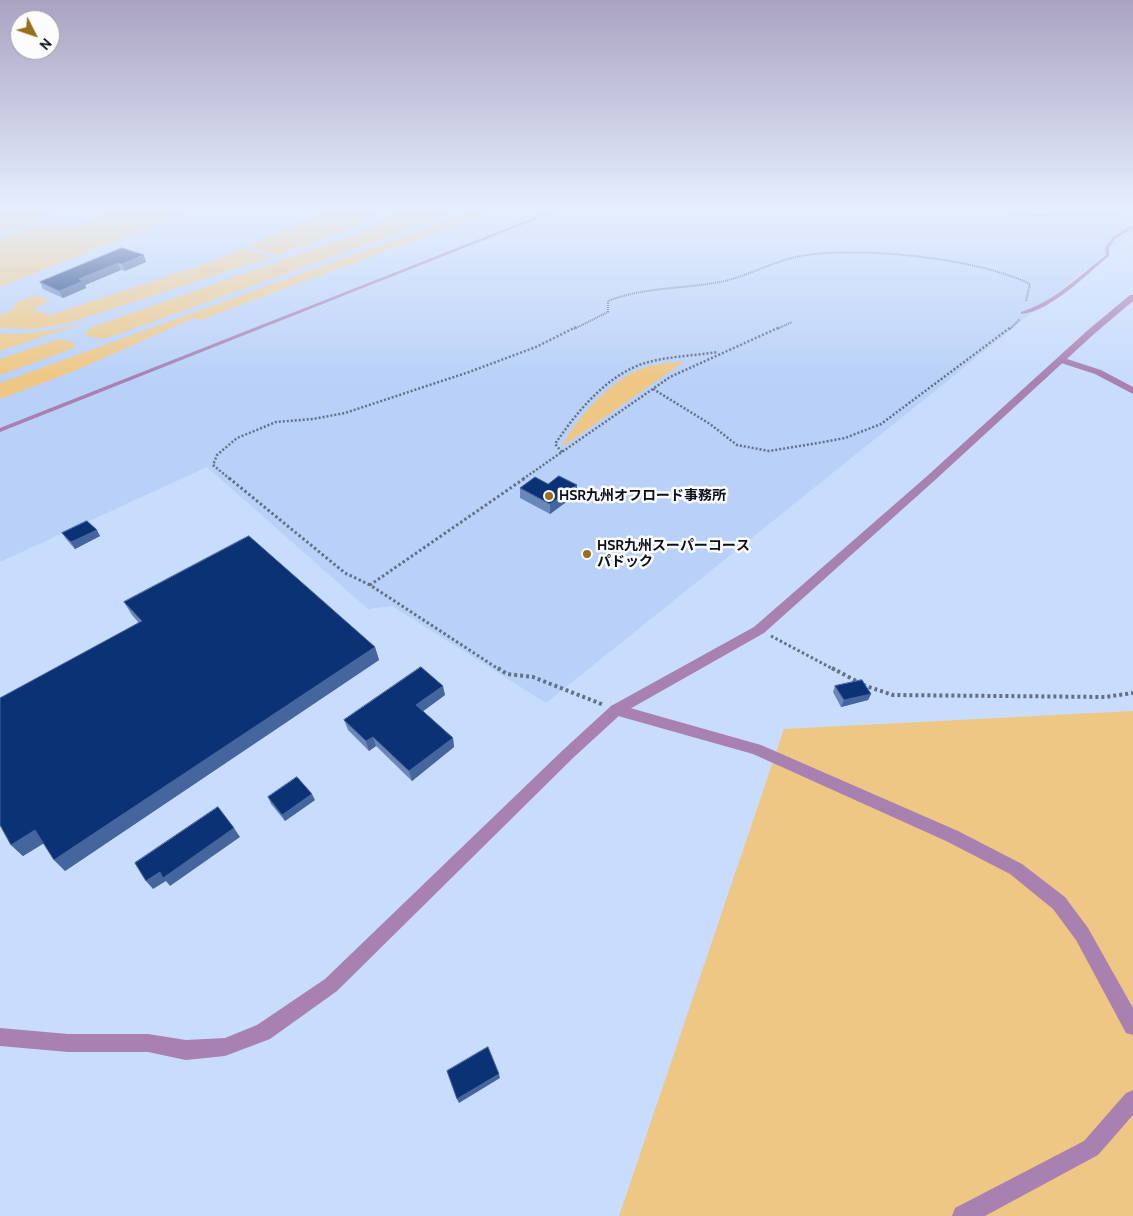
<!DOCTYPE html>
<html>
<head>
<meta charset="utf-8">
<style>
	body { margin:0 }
	#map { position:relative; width:1133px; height:1216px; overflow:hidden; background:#c8dcfe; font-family:Cabin,sans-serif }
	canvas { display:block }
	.north { position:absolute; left:10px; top:10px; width:50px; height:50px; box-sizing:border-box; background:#fcfcfc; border:1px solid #9c9ea2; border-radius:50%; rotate:131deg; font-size:14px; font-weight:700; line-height:20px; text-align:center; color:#0b111c }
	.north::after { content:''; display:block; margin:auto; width:18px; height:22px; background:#986f1b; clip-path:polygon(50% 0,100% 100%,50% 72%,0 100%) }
</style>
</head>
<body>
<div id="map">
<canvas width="1133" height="1216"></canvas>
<div class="north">N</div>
</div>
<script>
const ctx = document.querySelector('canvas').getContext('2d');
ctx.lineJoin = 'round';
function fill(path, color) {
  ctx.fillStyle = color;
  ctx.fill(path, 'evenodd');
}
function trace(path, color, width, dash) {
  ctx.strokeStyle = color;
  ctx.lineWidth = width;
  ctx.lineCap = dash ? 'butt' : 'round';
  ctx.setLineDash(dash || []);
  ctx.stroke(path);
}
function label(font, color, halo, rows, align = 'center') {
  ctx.font = font + ' Cabin,"Noto Sans JP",sans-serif';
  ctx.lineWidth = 5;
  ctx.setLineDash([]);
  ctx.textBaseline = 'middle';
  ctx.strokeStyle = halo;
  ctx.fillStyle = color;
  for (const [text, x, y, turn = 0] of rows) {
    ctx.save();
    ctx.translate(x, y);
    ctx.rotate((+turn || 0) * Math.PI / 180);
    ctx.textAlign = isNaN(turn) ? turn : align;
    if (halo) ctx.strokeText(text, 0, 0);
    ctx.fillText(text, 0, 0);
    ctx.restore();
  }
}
const built = new Path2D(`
	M0 209H1133V232L546 703 392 606 368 609 207 467 0 562Z`);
const green = new Path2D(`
	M16 209H72L0 233V214Z
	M102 209H196L0 287V239C12 234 25 227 38 225 62 222 74 231 100 218Z
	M333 209H386L352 229 277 256 247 246Z
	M399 209H457L448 215 110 337 101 339 84 335 90 328 98 325 359 233 383 221Z
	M479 209H499L200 320 194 318 74 371 0 399V383Z
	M242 248 272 257 68 323 34 329 0 328V315L13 309 16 303 34 295 50 301 32 309 51 315 213 261Z
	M92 320 0 351V333C33 336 61 329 92 320Z
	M59 339 73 342 74 348 0 375V359Z
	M685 361 562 447C574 420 609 383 636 371 651 364 668 363 685 361Z
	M1133 711V1216H619L784 729Z`);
const pathFar3 = new Path2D(`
	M574 329 608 312V301C644 287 682 289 720 282 750 276 776 259 807 255 865 247 977 258 1030 284L1026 301
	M777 329 792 322
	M1010 329 1020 319`);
const pathFar2 = new Path2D(`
	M653 389 710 424 737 445 769 451 818 443 845 438 881 424 1011 327
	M562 452 555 444C576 413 605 377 642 364 666 356 693 356 718 352
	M230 479 213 465 217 455 237 438 276 422 313 419 345 413 469 372 536 347 576 327
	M523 479 670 377 780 327`);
const pathFar1 = new Path2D(`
	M229 478 345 573 370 585
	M771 636 835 670
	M500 670 370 585 525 478`);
const path = new Path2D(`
	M498 668 507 674 533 677 604 705
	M832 668 858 682
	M863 685 893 695 1105 697 1133 693`);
const service = new Path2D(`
	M556 209H562L0 432V428Z
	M1133 211V213L1012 217 1010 216 1012 215Z
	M1133 225V228L1115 239 1109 248V256C1087 274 1050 312 1021 314V312C1055 301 1079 276 1106 255L1105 248 1113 237Z`);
const minor = new Path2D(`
	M1061 357 1101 370 1133 387V394L1095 374 1058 362 1057 360Z
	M616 704 761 745 958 831 1022 864 1065 897 1088 928 1133 1008V1035L1126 1033 1076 940 1053 909 1010 874 946 841 753 754 611 714 609 710 611 706Z
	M1133 1090V1115L1098 1155 985 1216H952L955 1208 1084 1141 1126 1093Z`);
const tertiary = new Path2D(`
	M1130 295H1133V301L1094 334 934 481 764 633 621 714 573 758 337 991 270 1039 225 1056 186 1060 148 1052H68L0 1046V1028L68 1034H148L186 1040 225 1038 257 1025 325 979 563 750 611 706 754 627 926 477 1088 330Z`);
const wall = new Path2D(`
	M122 248 146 262 125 271 121 270 85 285 86 288 63 298 43 289 40 282Z
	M548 484 577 485V494L550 514 520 498V488Z
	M62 533 100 536 75 549 66 539Z
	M124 602 375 647 379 660 65 871 44 843 23 856 11 845 138 622 132 615Z
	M835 686 871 694 868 700 841 707 833 692Z
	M445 695 423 711 453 738 454 747 412 781 376 746 369 751 348 730 344 720Z
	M268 797 315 800 285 821 271 804Z`);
const shadedWall = new Path2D(`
	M144 255 146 262 125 271 122 264Z
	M118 263 121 270 85 285 86 288 63 298 59 291 79 279Z
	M577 485V494L550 514V504Z
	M97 530 100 536 75 549 71 542Z
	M375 647 379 660 65 871 54 860Z
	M443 686 445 695 418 715 416 705Z
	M871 694 868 700 841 707 844 700Z
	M373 737 376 746 369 751 366 741Z
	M453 738 454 747 412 781 409 771Z
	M312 794 315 800 285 821 282 815Z
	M234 828 240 837 170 886 166 881 153 889 146 881 160 872Z
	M35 830 46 842 23 856 11 845Z
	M499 1074 500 1078 459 1103 457 1099Z`);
const building = new Path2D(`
	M122 248 144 255 122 264 118 263 79 279 83 281 59 291 40 282Z
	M559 476 577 485 550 504 520 488 535 477 548 484Z
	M87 521 97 530 71 542 62 533Z
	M249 536 375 647 54 860 35 830 11 845 0 825V698L142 621 124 602Z
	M421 667 443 686 416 705 453 738 409 771 373 737 366 741 344 720Z
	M862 680 871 694 844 700 835 686Z
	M297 777 312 794 282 815 268 797Z
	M218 807 234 828 163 878 160 872 146 881 135 863Z
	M488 1047 499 1074 457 1099 447 1071Z`);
const markers = [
	[549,496,5,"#986f1b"],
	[587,554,5,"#986f1b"]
];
const poiNames = [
	["HSR九州オフロード事務所",559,496],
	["HSR九州スーパーコース",597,546],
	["パドック",597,562]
];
fill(built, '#b9d1f8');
fill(green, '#eec784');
trace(pathFar3, '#637085', 2, [1, 1]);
trace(pathFar2, '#637085', 2.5, [2, 2]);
trace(pathFar1, '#637085', 3, [2.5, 2.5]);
trace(path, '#637085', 4, [3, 3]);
fill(service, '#a881b0');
fill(minor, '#a881b0');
fill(tertiary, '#a881b0');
fill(wall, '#6a87ba');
fill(shadedWall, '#44659e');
fill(building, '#0b3275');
trace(building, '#44659e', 1);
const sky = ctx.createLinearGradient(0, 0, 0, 379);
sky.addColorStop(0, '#aaa3c2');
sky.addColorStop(0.55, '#e6efff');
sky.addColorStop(1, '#e6efff00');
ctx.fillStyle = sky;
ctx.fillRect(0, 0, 1133, 379);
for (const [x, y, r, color] of markers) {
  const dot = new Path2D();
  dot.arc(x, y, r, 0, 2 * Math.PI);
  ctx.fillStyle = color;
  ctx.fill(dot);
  trace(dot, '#fcfcfc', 2);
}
label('bold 14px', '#0b111c', '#fcfcfc', poiNames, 'left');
</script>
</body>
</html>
